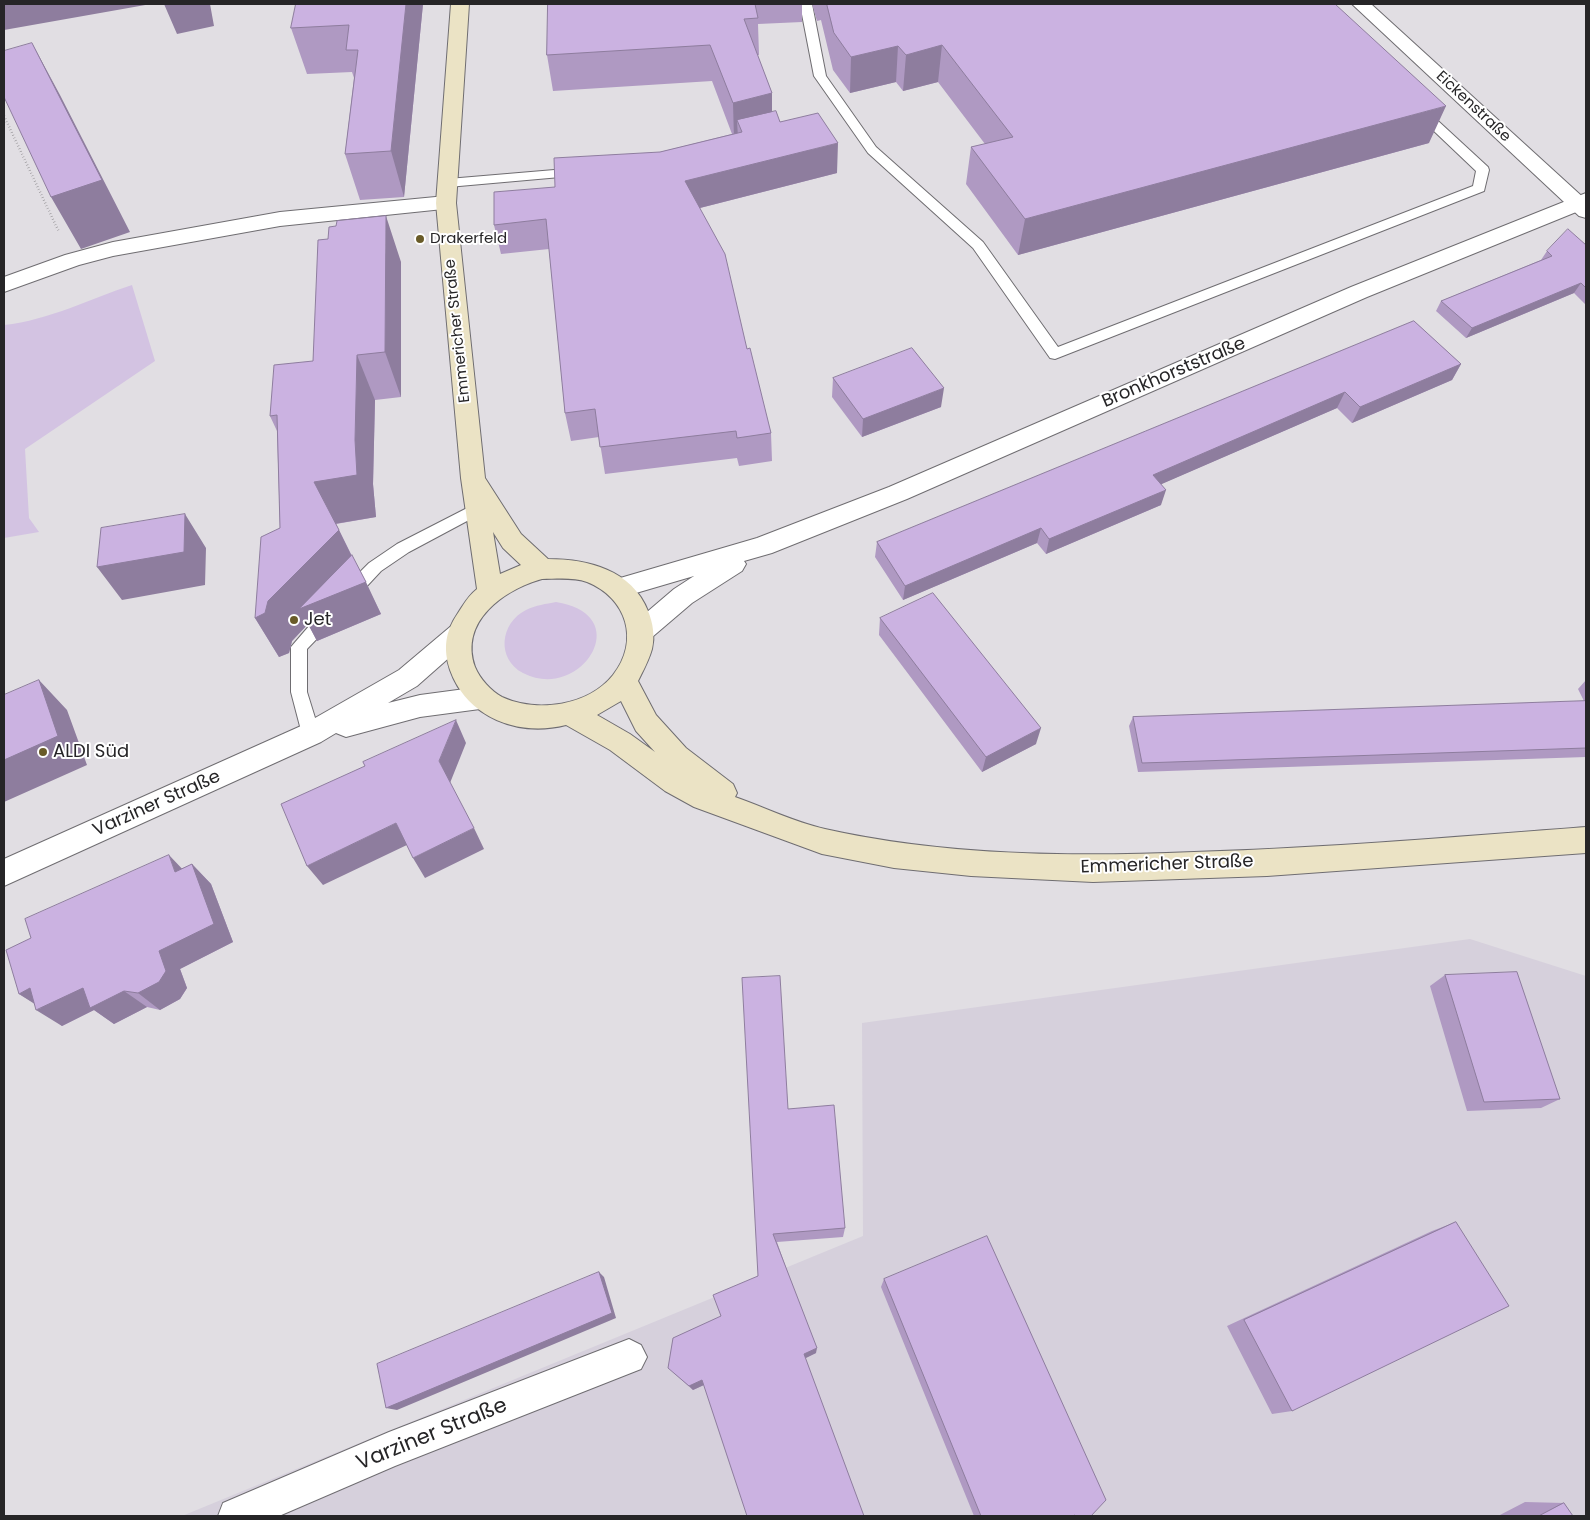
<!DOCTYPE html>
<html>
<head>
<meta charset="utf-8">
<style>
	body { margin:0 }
	#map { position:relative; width:1590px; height:1520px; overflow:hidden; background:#e1dee3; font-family:Poppins,sans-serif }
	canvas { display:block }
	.frame { position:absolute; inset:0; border:5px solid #262527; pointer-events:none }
</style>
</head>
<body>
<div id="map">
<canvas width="1590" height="1520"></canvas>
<div class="frame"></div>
</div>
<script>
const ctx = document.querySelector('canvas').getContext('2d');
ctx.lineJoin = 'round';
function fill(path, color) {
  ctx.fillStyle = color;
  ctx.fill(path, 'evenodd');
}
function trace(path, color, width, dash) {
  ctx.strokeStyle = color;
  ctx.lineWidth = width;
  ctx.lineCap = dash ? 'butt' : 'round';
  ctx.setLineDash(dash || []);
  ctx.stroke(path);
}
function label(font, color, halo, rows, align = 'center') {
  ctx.font = font + ' Poppins,sans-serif';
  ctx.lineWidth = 4;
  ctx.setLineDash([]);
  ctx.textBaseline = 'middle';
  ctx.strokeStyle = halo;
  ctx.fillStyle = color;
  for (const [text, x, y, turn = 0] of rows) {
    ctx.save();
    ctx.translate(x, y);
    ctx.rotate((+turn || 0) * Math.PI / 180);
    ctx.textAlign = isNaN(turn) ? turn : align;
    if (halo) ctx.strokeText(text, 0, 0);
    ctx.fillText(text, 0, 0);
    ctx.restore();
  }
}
const built = new Path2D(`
	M1470 939 1586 976V1516H182L863 1236 862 1023Z`);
const green = new Path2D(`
	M132 285 155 361 25 449 29 518 39 532 4 538V325C50 320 89 299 132 285Z
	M556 602C638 615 580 703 523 673 496 659 500 623 526 610 536 605 546 604 556 602Z`);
const path = new Path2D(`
	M4 116 59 232`);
const service = new Path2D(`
	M800 4H812L826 76 876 147 983 242 1058 347 1473 186 1476 171 1416 114 1414 111 1416 108H1424L1488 167 1489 170 1484 191 1055 359 1050 358 973 248 868 153 814 76Z
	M578 168 584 172 583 175 448 187 442 183 448 179Z
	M477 503 482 505 485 509 482 513 409 552 381 571 354 600 348 601 342 600 340 595 342 590 369 563 397 544Z
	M328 609 334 611 336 616 334 621 307 649V692L320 734 317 739 311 741 305 739 302 734 291 692V647L322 611Z`);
const minor = new Path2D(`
	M1352 4H1371L1586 200V218L1579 216Z
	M446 196 453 198 456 203 453 208 280 226 113 256 79 265 4 292V277L65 255 113 242 280 212Z
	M629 1339 641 1345 647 1357 641 1369 395 1466 279 1516H218L223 1503 389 1432Z`);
const tertiary = new Path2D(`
	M1586 193V208L1367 297 907 499 772 553 744 561 746 564 742 571 692 603 651 638 642 642 633 638 629 631 633 624 674 589 694 576 619 598 610 595 606 588 610 581 757 538 889 487 1351 287Z
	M459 623 468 627 472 634 468 641 417 686 388 703 420 695 480 687 489 690 493 698 489 706 480 709 420 717 346 737 336 733 321 742 4 886V859L301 726 399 670 450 627Z`);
const secondary = new Path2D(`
	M451 4H469L456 203 485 478 521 534 548 559C588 559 632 570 648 611 653 623 655 636 652 649 649 660 643 671 638 681L656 715 686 748 733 784 737 793 735 797C764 807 794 822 825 829 946 856 1071 857 1194 852 1325 848 1455 837 1586 827V853L1267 876 1093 882 971 876 894 868 822 854 694 807 665 791 610 750 566 725C519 737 467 718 450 670 443 649 445 632 458 613 464 604 468 596 477 589L461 478 436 203ZM493 532 503 548 521 565 500 574ZM542 579C556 579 574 577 587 582 627 598 640 641 613 675 588 706 537 713 502 697 491 691 480 679 475 667 459 621 504 590 542 579ZM621 701 636 731 655 752 630 734 597 715Z`);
const wall = new Path2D(`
	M296 4H423L404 197 360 200 345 154 354 78 352 72 307 74 291 28Z
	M548 4H802V22L758 24 759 55H757L772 93V112L780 122 837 173 700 208 747 349 771 433 772 461 739 466 737 458 605 474 599 437 571 441 565 413 549 249 501 254 494 225 555 187 660 152 732 134 712 81 553 91 547 55Z
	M812 4H1335L1429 143 1018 255 966 184 971 147 985 144 938 82 903 91 896 82 850 93 833 70 821 20 817 21Z
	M336 226 401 262V397L375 400 373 484 376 517 336 524 381 614 317 641 308 624 292 641 289 653 279 657 255 618 280 528 277 431 270 416 313 361 328 239Z
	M1586 245V305L1574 293 1466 338 1436 311 1441 301 1541 260 1547 251Z
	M1414 321 1461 364 1452 380 1352 423 1337 408 1161 484V505L1046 554 1037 543 903 600 875 557 877 542Z
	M833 378 941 407 862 437 832 397Z
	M880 618 1036 744 982 772 879 635Z
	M1586 680V757L1138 772 1129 726 1133 717 1584 701 1578 689Z
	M192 864 211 884 233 942 180 969 187 988 180 999 160 1010 147 1007 114 1024 94 1010 62 1026 34 1003 19 994 31 938Z
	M1445 975 1560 1099 1541 1108 1467 1111 1430 986Z
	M788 1109 845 1228 843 1237 777 1242 816 1353 805 1358 704 1385 693 1390 673 1372 721 1316 758 1276Z
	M1456 1222 1292 1411 1272 1414 1227 1326 1432 1231Z
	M884 1279 1091 1516H974L881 1287Z
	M1525 1502 1564 1503 1573 1516H1498Z`);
const shadedWall = new Path2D(`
	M4 4H151L4 30Z
	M164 4H210L214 26 177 34Z
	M406 4H423L404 197 391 151Z
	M32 43 60 95 130 232 81 249 51 197Z
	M942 45 938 82 903 91 906 55Z
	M898 46 896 82 850 93 851 57Z
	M772 93V130L737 120 738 138 734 139 733 103Z
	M1446 106 1429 143 1018 255 1025 219Z
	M838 143 837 173 688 211 685 181Z
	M386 216 401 262V397L385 352Z
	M1581 283 1574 293 1466 338 1472 328Z
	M357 355 375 400 373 484 376 517 334 524 314 482 355 440Z
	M1461 364 1452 380 1352 423 1360 407Z
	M944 388 941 407 862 437 863 419Z
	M1345 392 1337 408 1148 490 1153 475Z
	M1166 490 1161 505 1046 554 1049 539Z
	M185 514 206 548 205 585 122 600 97 567Z
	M1041 528 1037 543 903 600 905 586Z
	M339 530 359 571 366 582 381 614 317 641 308 624 292 641 289 653 279 657 255 618 268 601Z
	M39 680 67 710 87 765 4 802V760Z
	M456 720 466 743 450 783 439 761Z
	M1041 728 1036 744 982 772 986 757Z
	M396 823 409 844 323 885 307 866Z
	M474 828 484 849 425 878 413 858Z
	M169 855 188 875 175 872Z
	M192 864 211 884 233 942 180 969 187 988 180 999 160 1010 138 993 159 951Z
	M30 988H83L124 991 147 1007 114 1024 94 1010 62 1026 36 1010 41 1008 19 994Z
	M599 1272 604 1277 616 1318 397 1410 386 1408Z
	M817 1348 816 1353 804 1359V1354Z
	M702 1380 706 1384 693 1390 689 1386Z`);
const building = new Path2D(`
	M296 4H406L391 151 345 154 358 50H346L349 25 291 28Z
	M548 4H755L758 18 744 19 772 93 733 103 710 45 547 55Z
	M827 4H1335L1446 106 1025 219 971 147 1013 137 942 45 906 55 898 46 851 57 834 33Z
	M32 43 102 180 51 197 4 97V51Z
	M776 111 780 122 818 113 838 143 685 181 725 254 747 349 750 348 771 433 737 438 736 431 600 447 595 409 565 413 546 219 494 225V192L555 187 554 158 660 152 742 132 737 120Z
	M386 216 385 352 357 355 355 440 357 475 314 482 339 530 268 601 265 613 255 618 261 537 280 528 277 415 270 416 274 365 313 361 318 240 328 239 329 227 336 226 337 221Z
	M1568 229 1586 245V288L1581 283 1472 328 1441 301 1552 256 1547 251Z
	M1414 321 1461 364 1360 407 1345 392 1153 475 1166 490 1049 539 1041 528 905 586 877 542Z
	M912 348 944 388 863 419 833 378Z
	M185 514 184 552 97 567 101 528Z
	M352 555 366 582 299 609Z
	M933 593 1041 728 986 757 880 618Z
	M39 680 58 736 4 760V695Z
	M1586 701V748L1142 763 1133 717Z
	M456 720 439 761 474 828 413 858 396 823 307 866 281 804 365 766 363 762Z
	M169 855 175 872 192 864 214 924 159 951 166 971 159 982 138 993 124 991 90 1008 83 988 36 1010 30 988 19 994 6 950 31 938 25 919Z
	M1517 972 1560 1099 1484 1102 1445 975Z
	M780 976 788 1109 834 1105 845 1228 773 1234 817 1348 804 1354 864 1516H747L702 1380 689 1386 668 1368 673 1338 721 1316 713 1295 758 1276 742 978Z
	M1456 1222 1509 1306 1292 1411 1244 1320Z
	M987 1236 1106 1500 1091 1516H1076L1075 1515 1073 1516H981L884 1279Z
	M599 1272 612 1313 386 1408 377 1364Z
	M1564 1503 1573 1516H1539Z`);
const markers = [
	[420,239,5,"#695b28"],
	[294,620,5,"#695b28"],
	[43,752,5,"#695b28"]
];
const farStreetnames = [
	["Eickenstraße",1473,107,43],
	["Emmericher Straße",458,331,-96]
];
const farPoinames = [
	["Drakerfeld",430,239]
];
const streetNames = [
	["Bronkhorststraße",1174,373,-23],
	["Varziner Straße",157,804,-24],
	["Emmericher Straße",1167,865,-2]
];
const poiNames = [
	["Jet",304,620],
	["ALDI Süd",53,752]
];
const nearStreetnames = [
	["Varziner Straße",432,1435,-22]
];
fill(built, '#d6d0dc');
fill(green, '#d3c3e2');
trace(service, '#6f6d71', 2);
trace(minor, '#6f6d71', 2);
trace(tertiary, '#6f6d71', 2);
trace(secondary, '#6f6d71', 2);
trace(path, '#89878a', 2.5, [0.5, 2.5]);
fill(service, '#fff');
fill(minor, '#fff');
fill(tertiary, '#fff');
fill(secondary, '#ebe3c5');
fill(wall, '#af99c2');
fill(shadedWall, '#8e7d9e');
fill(building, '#cbb2e1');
trace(building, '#8e7d9e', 1);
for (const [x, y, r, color] of markers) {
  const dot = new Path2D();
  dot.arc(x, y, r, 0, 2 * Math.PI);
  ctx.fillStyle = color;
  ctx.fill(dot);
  trace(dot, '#fff', 2);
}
label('15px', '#262527', '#fff', farStreetnames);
label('15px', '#262527', '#fff', farPoinames, 'left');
label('18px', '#262527', '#fff', streetNames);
label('18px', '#262527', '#fff', poiNames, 'left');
label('21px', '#262527', '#fff', nearStreetnames);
</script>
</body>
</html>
